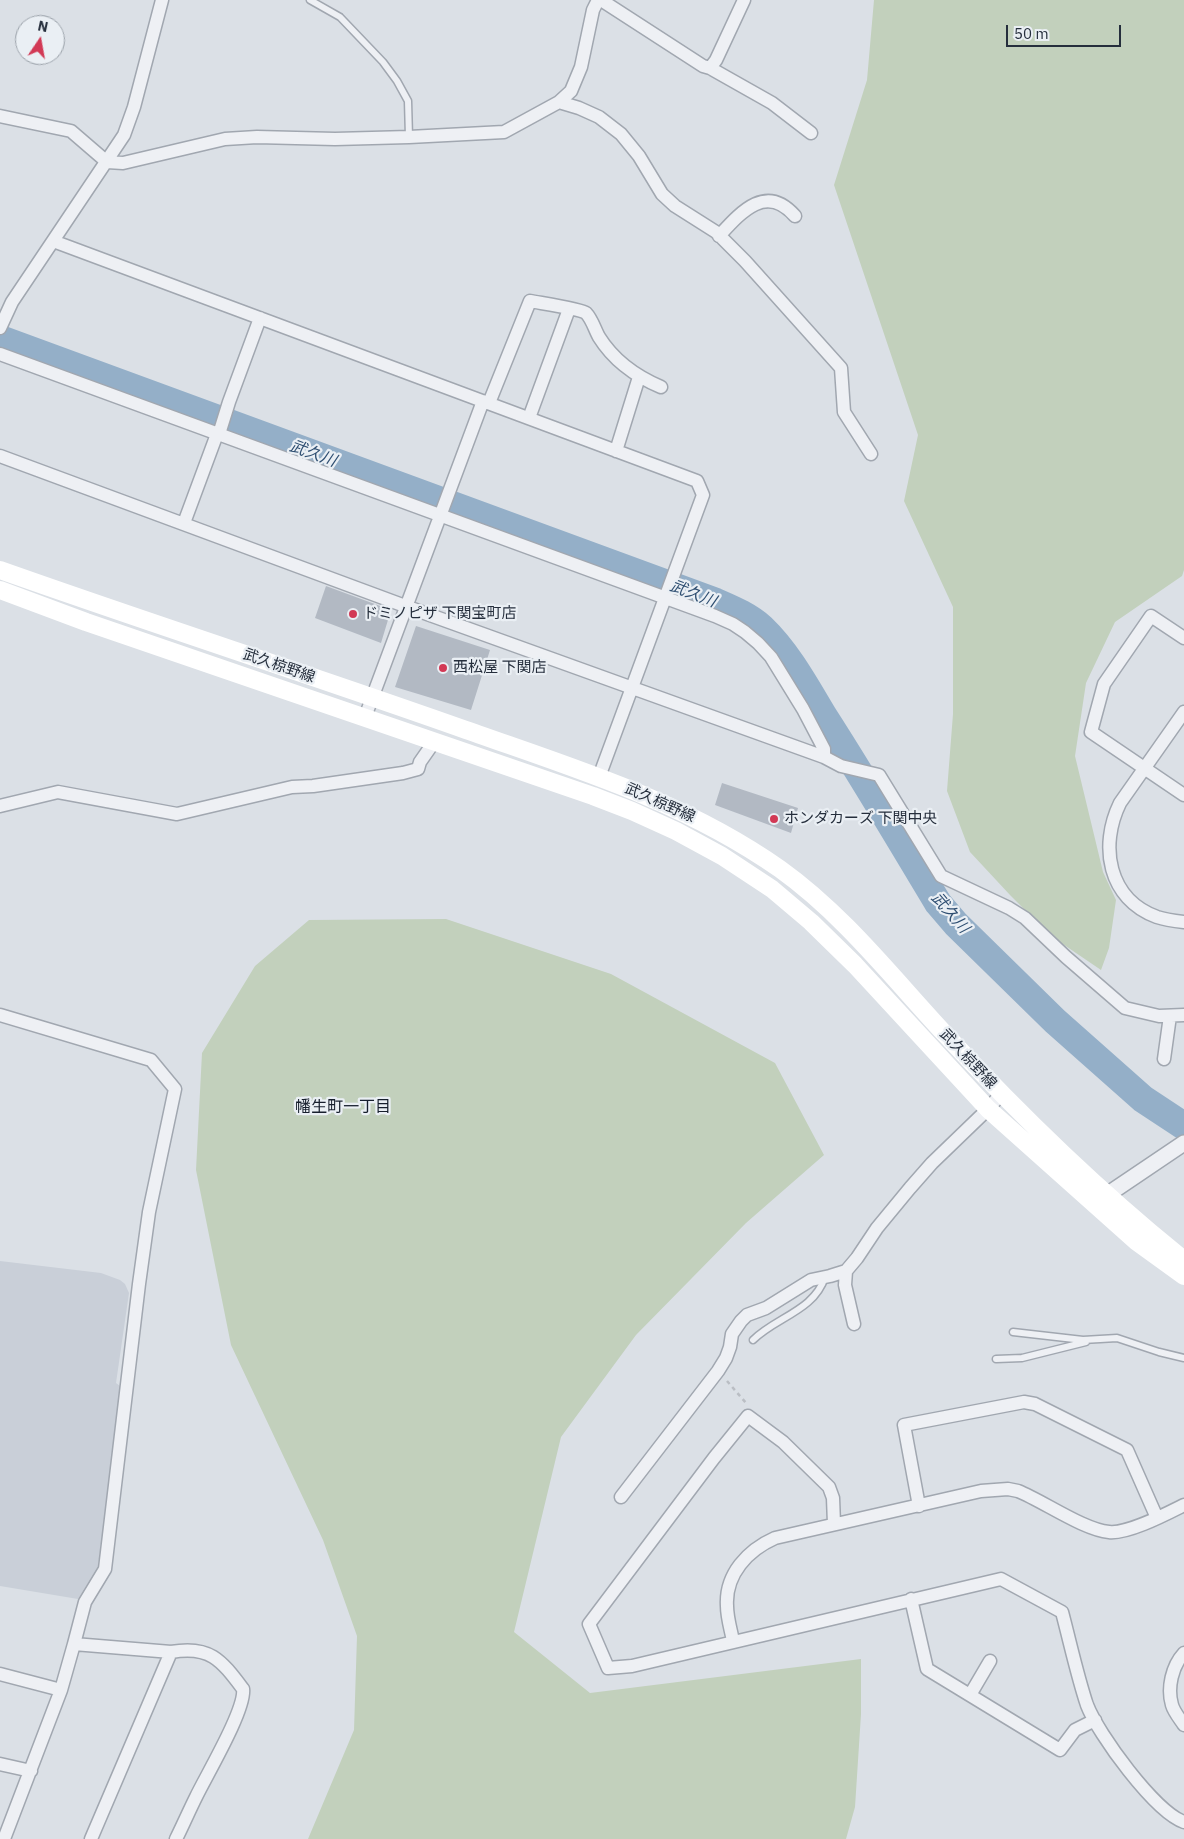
<!DOCTYPE html>
<html>
<head>
<meta charset="utf-8">
<style>
	body { margin:0 }
	#map { position:relative; width:1184px; height:1839px; overflow:hidden; background:#dbe0e6; font-family:"IBM Plex Sans",sans-serif }
	canvas { display:block }
	.north { position:absolute; left:15px; top:15px; width:50px; height:50px; box-sizing:border-box; background:#eaeff4; border:1px solid #9ba2aa; border-radius:50%; rotate:12deg; font-size:14px; font-weight:700; line-height:20px; text-align:center; color:#252e3c }
	.north::after { content:''; display:block; margin:auto; width:18px; height:22px; background:#d23955; clip-path:polygon(50% 0,100% 100%,50% 72%,0 100%) }
	.scale { position:absolute; left:1006px; top:25px; width:115px; height:22px; box-sizing:border-box; border:2px solid #252e3c; border-top:0; padding-left:6px; font-size:15px; line-height:18px; white-space:nowrap; color:#252e3c; -webkit-text-stroke:4px #eaeff4; paint-order:stroke }
</style>
</head>
<body>
<div id="map">
<canvas width="1184" height="1839"></canvas>
<div class="north">N</div>
<div class="scale">50 m</div>
</div>
<script>
const ctx = document.querySelector('canvas').getContext('2d');
ctx.lineJoin = 'round';
function fill(path, color) {
  ctx.fillStyle = color;
  ctx.fill(path, 'evenodd');
}
function trace(path, color, width, dash) {
  ctx.strokeStyle = color;
  ctx.lineWidth = width;
  ctx.lineCap = dash ? 'butt' : 'round';
  ctx.setLineDash(dash || []);
  ctx.stroke(path);
}
function label(font, color, halo, rows, align = 'center') {
  ctx.font = font + ' "IBM Plex Sans","Noto Sans JP",sans-serif';
  ctx.lineWidth = 4.5;
  ctx.setLineDash([]);
  ctx.textBaseline = 'middle';
  ctx.strokeStyle = halo;
  ctx.fillStyle = color;
  for (const [text, x, y, turn = 0] of rows) {
    ctx.save();
    ctx.translate(x, y);
    ctx.rotate((+turn || 0) * Math.PI / 180);
    ctx.textAlign = isNaN(turn) ? turn : align;
    if (halo) ctx.strokeText(text, 0, 0);
    ctx.fillText(text, 0, 0);
    ctx.restore();
  }
}
const built = new Path2D(`
	M0 1261 101 1273 120 1280 125 1284 129 1293 116 1383 120 1386 115 1438 98 1566 78 1599 0 1586Z`);
const green = new Path2D(`
	M874 0H1184V570L1182 576 1115 622 1086 683 1075 756 1103 872 1116 900 1109 948 1101 970 1051 936 1010 895 970 852 947 791 953 714V607L904 501 918 435 834 185 867 80Z
	M446 919 611 974 775 1063 824 1155 746 1223 636 1335 561 1437 514 1632 590 1693 861 1659V1714L855 1807 846 1839H308L354 1730 357 1636 323 1540 231 1345 196 1170 202 1053 255 966 309 920Z`);
const river = new Path2D(`
	M0 339 716 602C732 609 749 616 762 628 787 652 805 685 823 715 863 777 900 840 938 903L956 924 1055 1021 1143 1099 1184 1126`);
const building = new Path2D(`
	M326 586 391 610 381 643 315 618Z
	M416 626 490 650 471 710 395 687Z
	M722 783 798 808 791 833 715 805Z`);
const path = new Path2D(`
	M727 1381 746 1403`);
const service = new Path2D(`
	M310 0 340 17 383 62 397 81 408 101 409 137
	M1013 1332 1083 1340 1117 1338 1159 1352 1184 1358
	M753 1340C776 1317 814 1311 825 1277
	M996 1359 1022 1358 1086 1342`);
const minor = new Path2D(`
	M601 0 703 66 710 68 772 103 811 133
	M710 68 716 60 744 0
	M559 102 579 108 599 117 621 134 639 156 662 194 675 206 716 232 745 261 841 368 844 412 871 454
	M0 116 71 131 107 162 123 163 225 139 257 137 335 139 409 137 504 132 559 102 571 91 581 67 593 10 598 0
	M719 236C741 212 766 183 795 216
	M53 241 697 481 703 495 599 777
	M0 328 12 302 124 135 134 107 162 0
	M0 354 715 616 733 624 745 632 758 643 771 657 803 709 824 749V757
	M489 403 530 301C540 303 581 309 586 313 592 319 595 330 599 337 614 361 635 376 661 387
	M529 418 569 309
	M219 434 229 402 260 318
	M616 451 639 377
	M0 456 405 606 824 757 841 766 879 775 941 876 1009 908 1025 918 1066 957 1125 1008 1159 1016 1184 1015
	M184 523 217 434
	M1184 638 1151 616 1104 684 1091 732 1184 795
	M1184 712 1120 803C1099 846 1108 899 1157 917 1166 920 1175 921 1184 922
	M365 717 483 401
	M0 806 58 792 177 814 292 787 313 786 403 773 418 769 420 762 434 742
	M0 1015 151 1060 175 1089 149 1212 139 1284 105 1569 85 1602 74 1644
	M1164 1059 1170 1016
	M846 1271 845 1285 854 1324
	M621 1497 718 1371 726 1358 730 1347 732 1334 741 1321 747 1315 766 1308 811 1280 830 1276 846 1271 857 1258 877 1228 910 1188 932 1163 988 1109 1001 1094
	M919 1506 904 1425 1024 1402 1035 1404 1127 1450 1157 1518
	M834 1524 833 1498 829 1487 783 1442 748 1416 714 1458 589 1624 608 1668 632 1666 1001 1579 1062 1612C1070 1642 1077 1675 1087 1705 1098 1734 1155 1812 1184 1822
	M911 1599 927 1669 1060 1750 1075 1730 1095 1720
	M733 1641C731 1630 727 1618 727 1606 725 1574 748 1550 775 1538L981 1491 1008 1489 1018 1491C1043 1501 1084 1530 1109 1532 1128 1534 1166 1514 1184 1505
	M1184 1653C1172 1666 1167 1688 1172 1705 1174 1712 1180 1719 1184 1725
	M0 1674 61 1690
	M970 1695 990 1661
	M0 1764 31 1771
	M4 1839 61 1690 74 1644 171 1652C210 1645 221 1660 243 1689 246 1709 206 1776 196 1797 189 1811 183 1825 176 1839
	M91 1839 171 1652`);
const tertiary = new Path2D(`
	M1098 1201 1184 1143`);
const secondary = new Path2D(`
	M0 570C155 625 311 675 466 730 576 769 683 801 780 869 843 914 892 977 944 1033 1019 1114 1098 1191 1184 1260
	M0 590 86 622 593 796 632 811 676 831 722 856 772 889 811 922 855 965 988 1109 1137 1242 1184 1276`);
const markers = [
	[353,614,5,"#d23955"],
	[443,668,5,"#d23955"],
	[774,819,5,"#d23955"]
];
const poiNames = [
	["ドミノピザ 下関宝町店",363,614],
	["西松屋 下関店",453,668],
	["ホンダカーズ 下関中央",784,819]
];
const streetNames = [
	["武久椋野線",279,666,19],
	["武久椋野線",660,803,24],
	["武久椋野線",968,1059,47]
];
const waterNames = [
	["武久川",313,454,20],
	["武久川",693,594,21],
	["武久川",950,913,49]
];
const neighbourhoodNames = [
	["幡生町一丁目",343,1107]
];
fill(built, '#c9cfd8');
fill(green, '#c2d0bc');
trace(river, '#94afc8', 28);
fill(building, '#b2b9c3');
trace(service, '#a1a7b0', 9);
trace(minor, '#a1a7b0', 15);
trace(tertiary, '#a1a7b0', 18);
trace(path, '#babec4', 2.5, [4, 4]);
trace(service, '#eef0f4', 6);
trace(minor, '#eef0f4', 12);
trace(tertiary, '#eef0f4', 15);
trace(secondary, '#fff', 18);
for (const [x, y, r, color] of markers) {
  const dot = new Path2D();
  dot.arc(x, y, r, 0, 2 * Math.PI);
  ctx.fillStyle = color;
  ctx.fill(dot);
  trace(dot, '#eaeff4', 2);
}
label('15px', '#252e3c', '#eaeff4', poiNames, 'left');
label('15px', '#252e3c', '#eaeff4', streetNames);
label('italic 16px', '#2e4e71', '#eaeff4', waterNames);
label('16px', '#171f2d', '#eaeff4', neighbourhoodNames);
</script>
</body>
</html>
